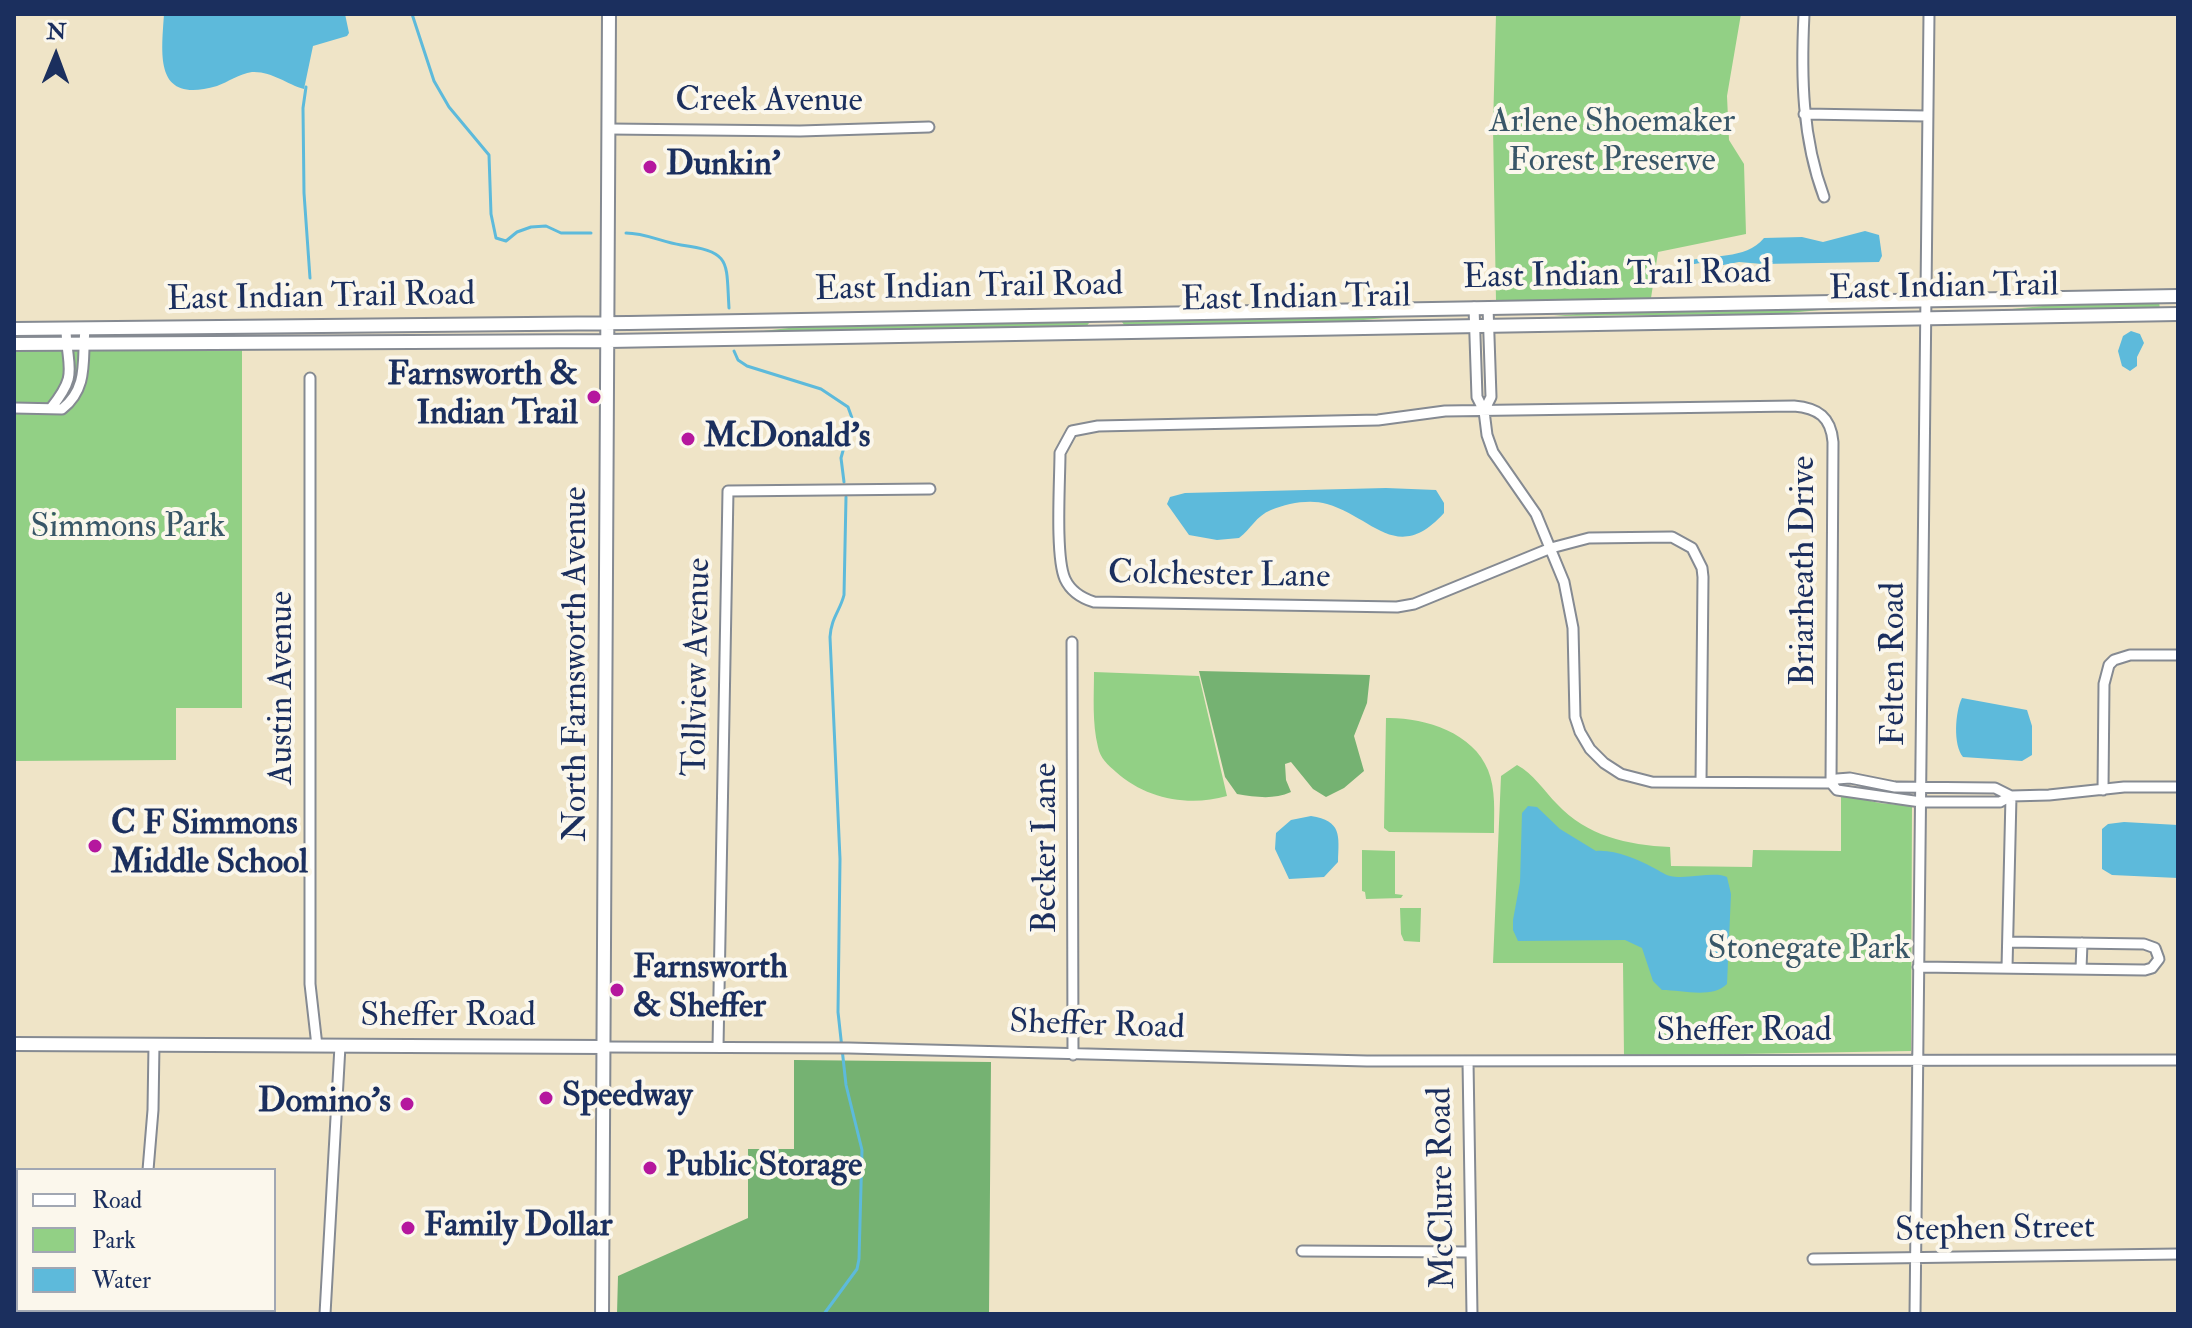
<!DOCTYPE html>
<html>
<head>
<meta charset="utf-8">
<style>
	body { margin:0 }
	#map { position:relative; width:2192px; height:1328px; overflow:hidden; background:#efe4c7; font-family:"IM FELL Double Pica",serif }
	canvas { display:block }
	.frame { position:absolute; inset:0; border:16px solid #1b2f5e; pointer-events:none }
	.legend { position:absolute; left:16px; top:1168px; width:260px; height:144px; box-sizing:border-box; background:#fbf7ec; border:2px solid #a1a7b3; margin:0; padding:10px 14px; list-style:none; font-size:24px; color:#1b2f5e }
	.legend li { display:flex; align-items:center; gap:16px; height:40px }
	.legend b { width:40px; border:2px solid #a1a7b3 }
	.north { position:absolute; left:16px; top:16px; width:80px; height:80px; -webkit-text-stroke:6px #fbf7ec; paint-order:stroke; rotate:1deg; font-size:22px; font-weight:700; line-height:32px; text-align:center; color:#1b2f5e }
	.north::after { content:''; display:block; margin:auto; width:28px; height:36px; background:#1b2f5e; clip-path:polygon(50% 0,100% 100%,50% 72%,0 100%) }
</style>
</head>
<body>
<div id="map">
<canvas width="2192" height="1328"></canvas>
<div class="frame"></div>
<ul class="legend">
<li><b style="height:10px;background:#fff"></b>Road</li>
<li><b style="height:22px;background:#92d085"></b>Park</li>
<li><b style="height:22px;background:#5dbadb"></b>Water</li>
</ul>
<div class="north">N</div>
</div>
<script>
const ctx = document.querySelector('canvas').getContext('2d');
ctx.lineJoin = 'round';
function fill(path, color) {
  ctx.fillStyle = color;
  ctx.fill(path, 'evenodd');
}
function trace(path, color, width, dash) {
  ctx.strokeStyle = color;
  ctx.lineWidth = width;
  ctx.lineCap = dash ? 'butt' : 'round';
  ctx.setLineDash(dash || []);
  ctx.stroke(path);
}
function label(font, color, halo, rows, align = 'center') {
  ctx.font = font + ' "IM FELL Double Pica",serif';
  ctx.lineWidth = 8;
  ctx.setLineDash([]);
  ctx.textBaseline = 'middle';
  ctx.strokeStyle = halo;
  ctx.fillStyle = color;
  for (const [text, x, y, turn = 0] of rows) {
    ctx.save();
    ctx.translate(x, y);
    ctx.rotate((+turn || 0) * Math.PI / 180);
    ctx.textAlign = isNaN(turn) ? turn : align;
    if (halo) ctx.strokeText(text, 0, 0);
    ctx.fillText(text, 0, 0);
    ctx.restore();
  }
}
const green = new Path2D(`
	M1496 14H1741L1727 96 1729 140 1744 164 1746 234 1658 252 1651 298 1496 301 1493 127Z
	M2159 302 2160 309H2012L2073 303Z
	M1841 306V308L1778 314 1554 316 1622 310Z
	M1406 314V316L1342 322 1125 326 1122 322Z
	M1087 319 1089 323 1086 327 755 332 814 325Z
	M242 349V708H176V760L14 761V350Z
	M1094 672 1199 676 1227 796C1189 807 1146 799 1116 772 1108 765 1100 758 1098 747 1092 723 1094 696 1094 672Z
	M1386 718C1423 717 1473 732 1488 770 1496 790 1494 812 1494 833L1389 832 1384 828Z
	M1517 765C1533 773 1544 791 1557 804 1587 836 1627 845 1670 847L1671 866 1752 867 1753 850 1841 851V794L1879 803 1912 806 1911 1051 1624 1056 1623 963H1493L1501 776Z
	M1362 850 1395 851V894L1403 895 1401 898 1366 899 1365 892 1362 891Z
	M1400 908H1421L1420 942 1404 941 1401 934Z`);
const forest = new Path2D(`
	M1199 671 1370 675 1367 703 1354 736 1364 771 1344 788 1326 797 1313 789 1291 762 1285 764 1286 780 1291 792C1273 800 1256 797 1237 794L1225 777Z
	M794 1060 991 1062 989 1314H617L618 1276 748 1218V1149H794Z`);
const water = new Path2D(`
	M164 14H345L349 33 347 36 313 46 304 89C286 84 272 71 252 72 239 74 228 82 217 86 155 104 161 58 164 14Z
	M1865 231 1879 235 1882 256 1879 262 1762 264 1739 262 1718 266 1700 263 1689 265 1685 262C1711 253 1745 261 1764 238L1802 237 1823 242Z
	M2131 331 2140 334 2144 343 2137 357V366L2130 371 2122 366 2118 351 2123 336Z
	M1386 488 1436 490 1444 503V513C1397 565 1373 517 1327 504 1310 499 1288 503 1271 510 1256 516 1251 529 1239 538L1217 540 1189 535 1167 504 1170 497 1185 493Z
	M1962 698 2027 710 2032 726V755L2022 761 1963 757C1953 745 1955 712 1962 698Z
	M1528 806 1537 807 1560 829 1596 851C1613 849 1638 859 1652 867 1659 870 1663 874 1670 876 1687 880 1714 871 1727 877L1731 894 1727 984C1712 999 1682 990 1662 990L1653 981 1642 948 1625 940 1518 941 1513 930V920L1520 882 1522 813Z
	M1311 816C1342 821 1339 835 1338 862L1324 877 1289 879 1275 849 1276 833 1291 820Z
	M2124 822 2178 825V878L2112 875 2102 869V829L2108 824Z`);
const stream = new Path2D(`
	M412 14 434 81 449 107 489 155 491 214 496 238 506 241 517 232 531 227 546 226 561 233H591
	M306 87 303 108 304 193 310 278
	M626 233C645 233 662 242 681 245 732 252 726 261 729 308
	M734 351 738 360 747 366 821 389 848 407 852 418 841 458 844 482
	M824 1314 857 1269 859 1259 862 1150 846 1085 838 1012 840 859 830 637C831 618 840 611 844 595L846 497`);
const street = new Path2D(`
	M1804 14C1801 76 1802 138 1824 197
	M1804 114 1927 116
	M609 129 800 131 929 127
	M1474 307 1477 397 1484 411 1487 435 1493 452 1536 514 1564 582 1573 628 1575 717 1580 732 1590 749 1604 763 1621 774 1652 782 1831 783 1837 779 1850 778 1895 787 1995 788 2011 796 2049 795 2124 787H2178
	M310 378V984L317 1046
	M14 408 62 409C89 388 82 359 85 329
	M51 408C79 373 67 370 66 329
	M1484 411 1491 397 1488 307
	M1072 642 1073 1055
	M1701 782 1703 577 1702 568 1692 548 1672 537 1589 538 1551 548 1414 604 1397 607 1094 602C1081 598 1071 592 1065 579 1055 557 1060 480 1060 453L1072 431 1098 426 1378 420 1445 411 1794 406C1818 408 1831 417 1833 442L1831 783
	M1831 783 1837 790 1921 802H2000L2011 796
	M2103 790 2104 684 2109 665 2114 660 2130 655H2178
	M1918 967 2145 970 2152 968 2159 959 2155 948 2144 944 2008 942
	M2007 968 2011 796
	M2081 969 2082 943
	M604 1047 849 1048 1367 1061 2178 1060
	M718 1047 728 491 930 489
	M1468 1061 1472 1314
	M148 1170 153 1110 154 1044
	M1302 1251 1470 1252
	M1813 1259 2178 1254
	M136 1314 137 1310
	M325 1314 340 1046
	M1915 1314 1929 14`);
const secondary = new Path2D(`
	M14 329 629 323 2178 296
	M14 344 608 341 2178 314
	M14 1044 604 1047
	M602 1314 609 14`);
const markers = [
	[650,167,8,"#b5179e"],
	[594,397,8,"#b5179e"],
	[688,439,8,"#b5179e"],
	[95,846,8,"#b5179e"],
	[617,990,8,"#b5179e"],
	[546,1098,8,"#b5179e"],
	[407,1104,8,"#b5179e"],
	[650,1168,8,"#b5179e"],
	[408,1228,8,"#b5179e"]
];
const streetNames = [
	["Creek Avenue",769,103],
	["East Indian Trail Road",1617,277,-1],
	["East Indian Trail Road",969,289,-1],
	["East Indian Trail",1944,289,-1],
	["East Indian Trail Road",321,299,-1],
	["East Indian Trail",1296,300,-1],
	["Briarheath Drive",1806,571,-90],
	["Colchester Lane",1219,577,1],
	["North Farnsworth Avenue",578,664,-90],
	["Felten Road",1896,664,-90],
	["Tollview Avenue",699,667,-89],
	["Austin Avenue",284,688,-90],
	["Becker Lane",1048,848,-90],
	["Sheffer Road",448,1018],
	["Sheffer Road",1097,1027,2],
	["Sheffer Road",1744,1033],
	["McClure Road",1444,1188,-91],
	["Stephen Street",1995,1231,-1]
];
const parkNames = [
	["Arlene Shoemaker",1612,124],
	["Forest Preserve",1612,163],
	["Simmons Park",128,529],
	["Stonegate Park",1809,951]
];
const poiNames = [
	["Dunkin'",666,167],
	["Farnsworth &",578,377,"right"],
	["Indian Trail",578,416,"right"],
	["McDonald's",704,439],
	["C F Simmons",111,826],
	["Middle School",111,865],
	["Farnsworth",633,970],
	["& Sheffer",633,1009],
	["Speedway",562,1098],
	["Domino's",391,1104,"right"],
	["Public Storage",666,1168],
	["Family Dollar",424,1228]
];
fill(green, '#92d085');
fill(forest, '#75b272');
fill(water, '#5dbadb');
trace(stream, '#5dbadb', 3);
trace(street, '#858a92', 13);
trace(secondary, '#858a92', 16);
trace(street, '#fff', 9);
trace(secondary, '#fff', 12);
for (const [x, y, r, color] of markers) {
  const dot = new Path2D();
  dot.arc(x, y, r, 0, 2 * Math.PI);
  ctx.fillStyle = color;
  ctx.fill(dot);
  trace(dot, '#fbf7ec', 3);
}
label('34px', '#1b2f5e', '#fbf7ec', streetNames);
label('34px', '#395768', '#fbf7ec', parkNames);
label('bold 34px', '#1b2f5e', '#fbf7ec', poiNames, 'left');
</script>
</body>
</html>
